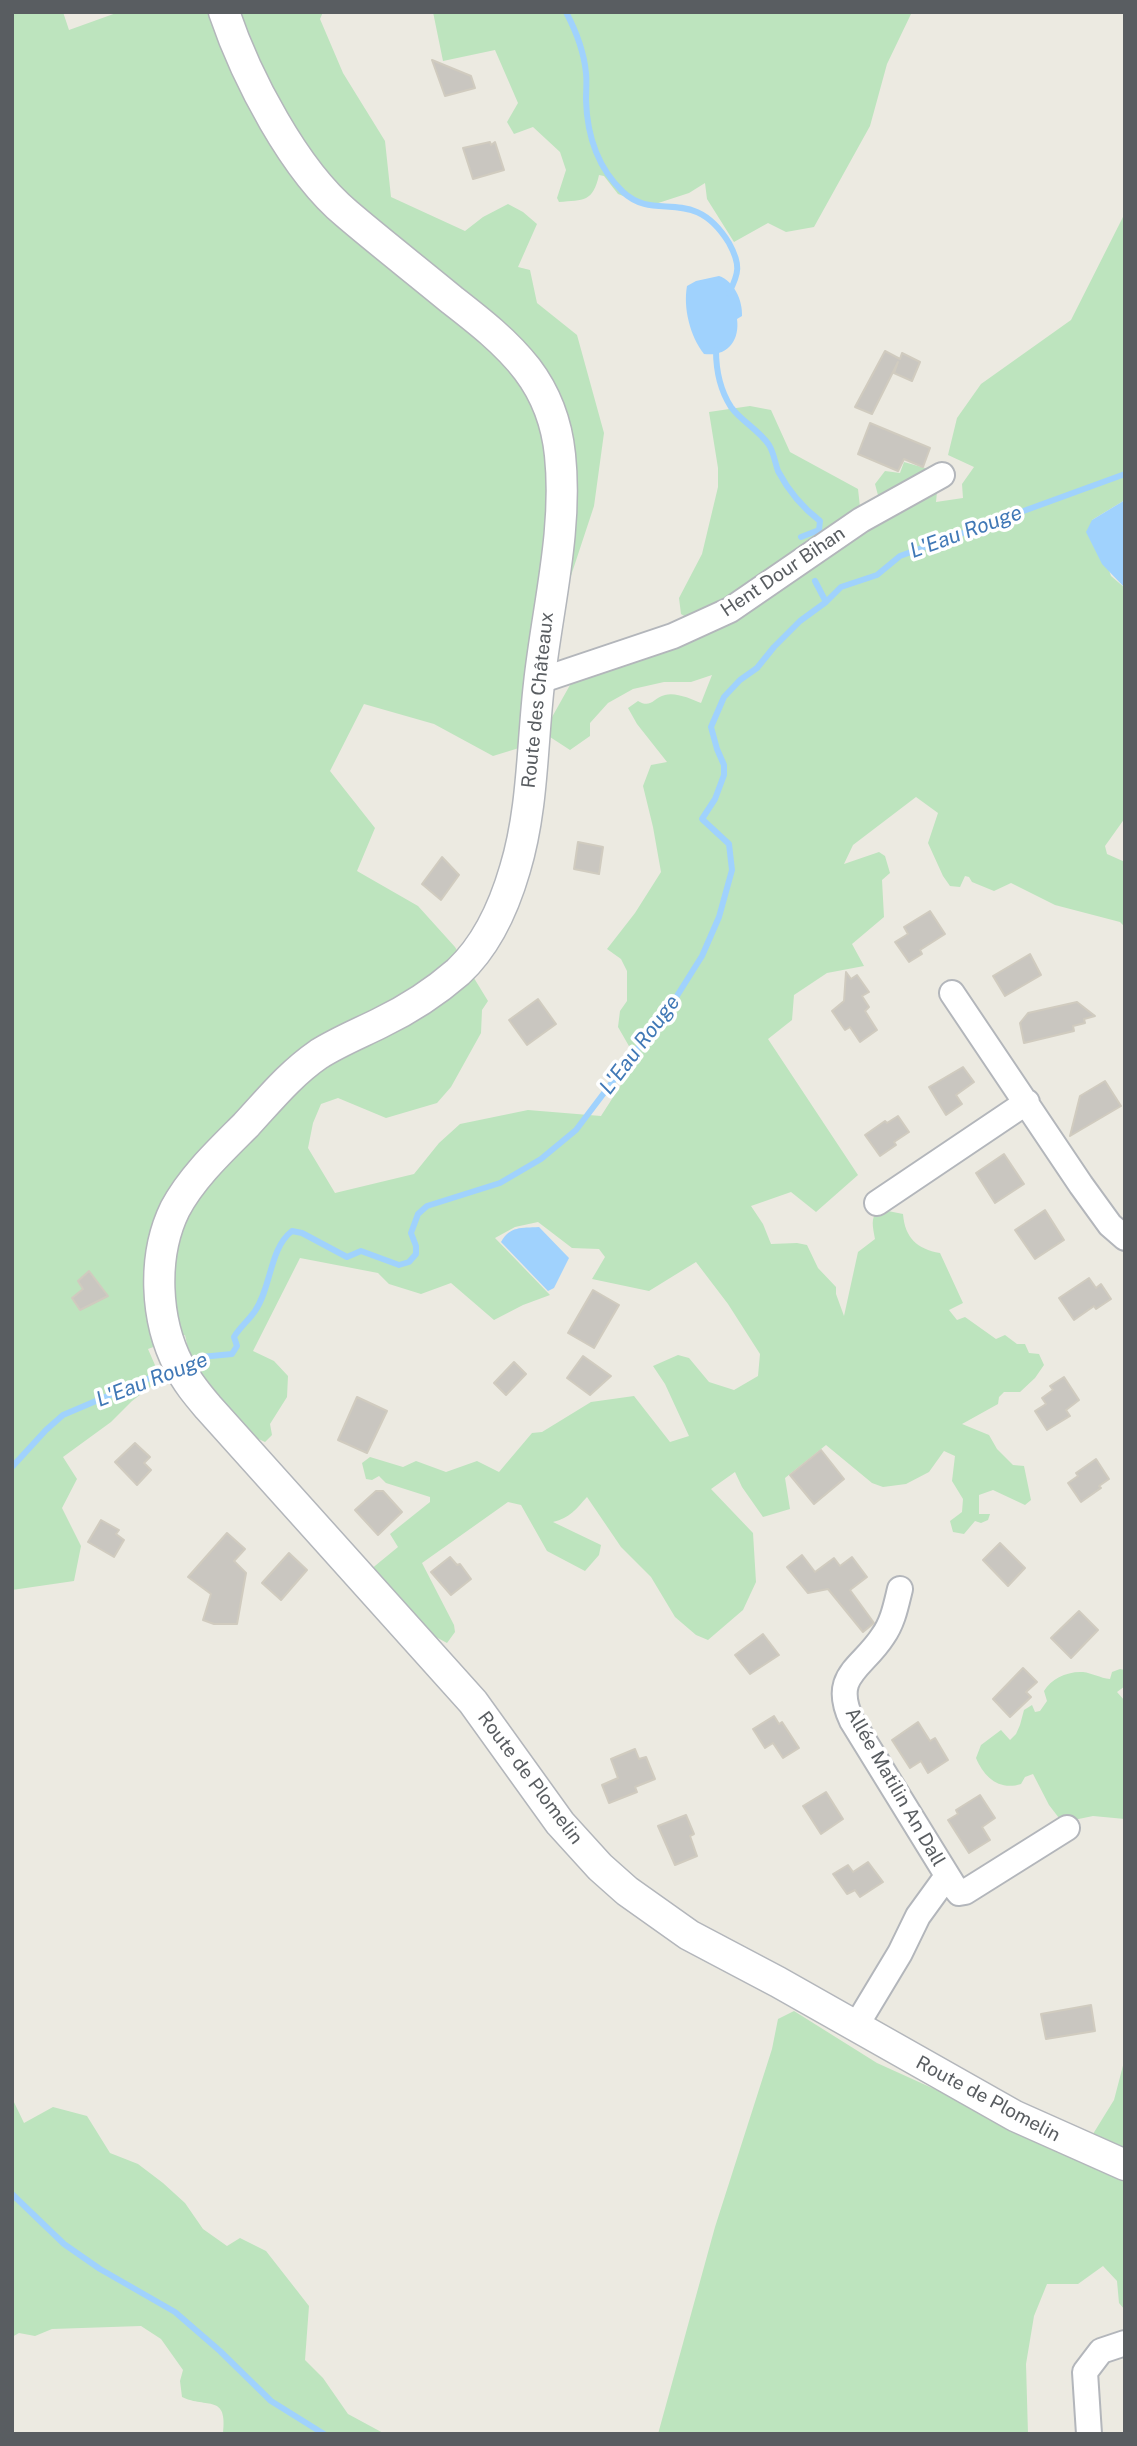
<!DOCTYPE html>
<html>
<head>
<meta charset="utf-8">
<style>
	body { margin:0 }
	#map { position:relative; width:1137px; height:2446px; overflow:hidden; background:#eceae1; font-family:"Public Sans",sans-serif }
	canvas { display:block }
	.frame { position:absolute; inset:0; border:14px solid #595d61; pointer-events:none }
</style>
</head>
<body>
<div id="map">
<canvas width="1137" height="2446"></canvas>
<div class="frame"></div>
</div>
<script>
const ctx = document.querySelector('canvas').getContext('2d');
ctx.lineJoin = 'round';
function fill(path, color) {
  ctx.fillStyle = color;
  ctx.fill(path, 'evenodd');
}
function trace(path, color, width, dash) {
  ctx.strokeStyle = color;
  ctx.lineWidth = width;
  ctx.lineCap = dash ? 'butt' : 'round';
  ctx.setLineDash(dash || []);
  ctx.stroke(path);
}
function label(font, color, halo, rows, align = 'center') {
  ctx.font = font + ' "Public Sans",sans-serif';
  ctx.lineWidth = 7;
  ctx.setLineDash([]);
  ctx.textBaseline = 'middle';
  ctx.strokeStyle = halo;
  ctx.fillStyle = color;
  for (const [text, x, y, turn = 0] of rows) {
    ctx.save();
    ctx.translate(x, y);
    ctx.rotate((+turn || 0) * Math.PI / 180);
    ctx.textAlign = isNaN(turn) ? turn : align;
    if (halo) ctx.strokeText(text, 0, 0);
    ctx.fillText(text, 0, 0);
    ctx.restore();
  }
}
const green = new Path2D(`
	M12 12H63L69 30 119 12H323L320 19 343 73 385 141 391 197 465 231 483 217 508 204 523 212 537 224 518 267 530 270 537 303 577 335 604 433 594 506 558 615 526 695 519 748 493 756 434 724 364 704 330 771 375 828 357 871 418 906 455 947 488 1001 482 1010 481 1033 451 1087 437 1103 386 1118 338 1098 321 1104 313 1123 308 1148 335 1193 414 1174 439 1143 460 1124 528 1110 601 1116 637 1060 618 1027 620 1011 627 1001V971L621 959 607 949 635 913 661 872 653 827 643 786 651 765 667 762 637 724 628 708 638 701C651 709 653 698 665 695 676 692 691 699 701 703L712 675 691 682H664L633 689 608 703 590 723V736L570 750 550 737 547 726 570 685 694 622 681 614 679 598 702 554 718 487V468L709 412 750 406 771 410 790 452 858 489 860 507 879 499 875 484 885 471 900 473 904 462 939 472 936 502 963 498 962 484 974 467 948 455 957 418 981 384 1071 320 1125 213V500L1092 520 1111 576 1125 588V818L1105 846 1107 854 1125 862V927L1120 922 1055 905 1011 883 994 891 972 882 969 877 965 876 960 887 950 886 943 876 928 843 938 813 916 797 853 845 844 864 879 852 885 856 890 873 882 880 884 917 852 944 864 966 827 973 794 995 792 1020 768 1039 858 1175 816 1212 791 1192 751 1206 763 1224 771 1244 797 1243 807 1245 818 1268 836 1287V1294L844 1316 858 1252 875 1239C873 1227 870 1219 878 1209L903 1214C905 1238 917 1249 940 1253L963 1303 949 1310 957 1320 965 1317 996 1339 1005 1335 1017 1344H1025L1029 1353 1039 1354 1044 1365 1035 1378 1020 1392H1004L999 1397 998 1404 962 1424 989 1435 997 1449 1013 1465 1024 1466 1031 1500 1025 1505 993 1490 979 1495V1514H990L988 1520 981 1523 975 1521 964 1534 953 1532 950 1521 962 1512 963 1499 952 1481 955 1456 944 1451 929 1472 906 1484 883 1487 872 1483 826 1445 785 1478 790 1509 763 1517 742 1487 735 1472 711 1489 753 1533 756 1582 743 1610 708 1640 696 1635 675 1617 651 1577 621 1547 587 1497C576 1509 570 1518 553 1522L601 1545 599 1555 585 1571 547 1551 521 1505 508 1502 422 1563 454 1625 455 1632 447 1643 434 1636 370 1570 398 1547 390 1534 430 1502V1497L386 1483 379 1476 372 1480 366 1479 362 1463 370 1457 403 1467 416 1461 446 1472 477 1461 499 1472 532 1433 542 1432 591 1402 634 1396 670 1442 689 1436 665 1384 653 1366 678 1355 689 1358 709 1382 734 1390 758 1376 760 1354 728 1304 696 1262 649 1291 592 1279 605 1257 599 1249 572 1248 538 1222 515 1227 495 1238 550 1295 523 1305 494 1320 451 1283 421 1294 389 1284 378 1273 300 1258 253 1351 274 1361 288 1376 287 1397 270 1424 272 1435 265 1442 245 1433 192 1367 185 1335 148 1349 161 1379 132 1401 111 1422 63 1457 77 1479 62 1508 81 1546 74 1581 12 1590Z
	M433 12H906L911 14 887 64 870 126 814 227 786 232 768 223 734 242 707 199 705 183 689 193 649 206 618 194 604 176 599 175C593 202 584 200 559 202L557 198 566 170 560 152 533 127 514 134 507 122 518 103 495 50 443 61Z
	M1120 1669 1125 1670V1686L1117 1692 1125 1701V1819L1093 1816 1069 1821 1059 1818 1049 1805 1033 1774 1025 1777 1021 1784C999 1791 984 1777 976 1758L981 1745 1001 1730 1010 1740 1016 1734 1020 1725 1024 1710 1032 1705 1035 1712 1040 1711 1047 1701 1044 1691C1051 1679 1067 1671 1083 1672 1092 1673 1100 1678 1110 1679L1112 1672Z
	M794 2011 877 2063 1080 2155 1114 2100 1125 2058V2310L1119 2303 1117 2281 1103 2266 1078 2284H1047L1034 2316 1026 2364 1028 2434H658L715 2227 772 2049 778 2019Z
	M12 2098 24 2123 53 2107 87 2116 110 2153 138 2164 163 2183 185 2203 203 2229 227 2246 240 2238 266 2251 309 2306 305 2360 323 2378 348 2414 385 2434H223C228 2393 207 2409 182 2397L180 2381 183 2370 161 2339 141 2326 52 2329 35 2336 19 2333 12 2337Z`);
const water = new Path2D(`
	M719 276C734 281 743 301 742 316L737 319C740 341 727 357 704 354 690 336 683 308 687 286L696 281Z
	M1125 500V588L1102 564 1086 532 1092 520Z
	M539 1227 569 1258 554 1288 548 1291 501 1242C510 1226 521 1228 539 1227Z`);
const stream = new Path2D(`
	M566 12C576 31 584 52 586 73 587 82 586 91 586 100 587 135 598 168 623 192 656 223 693 184 729 243 741 265 739 273 729 293
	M716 350C716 369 720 390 731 407 741 421 759 430 769 445 774 453 775 463 778 471 788 490 803 508 820 521L819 530 801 537
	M815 581 826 602
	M188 1362 201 1357 232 1354 237 1346 234 1337C240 1327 249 1320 255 1311 272 1286 269 1249 292 1231L302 1233 347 1257 361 1251 399 1265 409 1262 416 1254V1246L411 1233 418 1214 427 1206 500 1183 541 1159 576 1130 675 999 702 956 719 917 732 870 729 844 702 819 715 799 724 775V765L717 749 711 727 724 697 740 680 757 668 774 647 800 621 826 602 841 587 877 575 900 556 1125 474
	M12 1467 46 1430 63 1415 171 1369
	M12 2194 64 2244 100 2269 175 2312 220 2351 271 2401 324 2434`);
const building = new Path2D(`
	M432 60 471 76 475 88 445 96Z
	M490 142 491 145 495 142 504 170 473 179 463 148Z
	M885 351 900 359 902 353 920 362 912 381 894 373 898 362 872 414 855 407Z
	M870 423 930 448 923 467 904 459 898 471 858 454Z
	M578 842 603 847 599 874 574 869Z
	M442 857 459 875 441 900 422 884Z
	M930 911 945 934 920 950 922 954 909 962 895 942 908 934 904 927Z
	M1030 954 1041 975 1005 996 993 976Z
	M846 972 851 979 857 975 869 992 862 996 869 1007 865 1011 877 1030 860 1042 850 1027 845 1030 832 1011 844 1001Z
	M538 999 556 1024 527 1045 509 1020Z
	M1077 1002 1095 1016 1084 1019 1085 1023 1073 1026 1074 1031 1024 1043 1020 1023 1028 1013Z
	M963 1067 974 1082 956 1095 962 1104 946 1115 929 1087Z
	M1105 1081 1121 1106 1070 1136 1080 1096Z
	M898 1116 909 1132 894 1142 896 1145 880 1156 865 1135 885 1121 887 1123Z
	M1004 1154 1024 1184 995 1203 976 1173Z
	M1045 1210 1064 1240 1035 1259 1015 1230Z
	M89 1271 108 1296 80 1310 72 1298 83 1289 78 1281Z
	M1089 1278 1096 1288 1101 1284 1111 1299 1096 1309 1094 1306 1074 1320 1059 1298Z
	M593 1290 619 1305 594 1348 568 1333Z
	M583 1356 611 1376 590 1395 567 1378Z
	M514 1362 526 1374 506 1395 494 1383Z
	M1064 1377 1079 1400 1066 1410 1070 1416 1047 1430 1035 1411 1046 1404 1042 1398 1053 1390 1050 1386Z
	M357 1397 387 1411 367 1453 338 1440Z
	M135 1443 150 1457 144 1463 151 1470 137 1485 115 1462Z
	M821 1450 844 1479 814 1504 790 1475Z
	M1096 1459 1109 1479 1099 1486 1101 1488 1081 1502 1068 1483 1078 1476 1076 1473Z
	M376 1491H383L402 1512 378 1535 355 1510Z
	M101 1520 119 1530 116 1534 124 1540 114 1557 88 1542Z
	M227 1533 245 1549 234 1561 246 1573 237 1624H214L203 1620 211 1594 188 1577Z
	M1000 1543 1025 1568 1008 1586 983 1560Z
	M289 1553 307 1570 281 1600 262 1583Z
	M802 1555 815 1572 834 1558 840 1566 852 1557 867 1577 850 1590 874 1623 863 1632 828 1589 808 1593 787 1567Z
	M450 1557 457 1565 460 1564 471 1579 451 1595 431 1572Z
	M1079 1611 1098 1630 1071 1658 1051 1638Z
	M763 1634 779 1655 750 1674 735 1655Z
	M1023 1668 1037 1682 1026 1692 1031 1697 1010 1717 993 1699Z
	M774 1716 779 1724 782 1722 799 1748 783 1758 773 1743 765 1748 753 1729Z
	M918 1722 930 1741 935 1738 948 1760 928 1773 921 1761 910 1768 892 1740Z
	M635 1749 639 1759 646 1757 655 1779 635 1787 637 1792 609 1803 602 1785 618 1778 611 1759Z
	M826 1792 843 1819 821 1834 803 1806Z
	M980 1795 995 1818 982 1827 990 1840 969 1853 948 1820 958 1814 956 1810Z
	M686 1815 694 1834 690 1836 697 1856 675 1865 658 1826Z
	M868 1862 883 1882 860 1897 855 1890 847 1894 833 1874 848 1865 853 1872Z
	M1091 2005 1095 2031 1046 2039 1041 2014Z`);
const minor = new Path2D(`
	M539 681 673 636 730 610 861 520 942 475
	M952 993 1081 1185 1110 1225 1125 1238
	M877 1203 1027 1102
	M900 1589C896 1605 893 1622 883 1636 862 1669 830 1675 852 1721L955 1888 959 1893 965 1892 1067 1828
	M856 2026 900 1953 918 1916 947 1876
	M1089 2434 1085 2372 1101 2351 1125 2343`);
const tertiary = new Path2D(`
	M224 12C246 77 294 170 347 214 381 243 417 271 452 300 479 321 506 342 527 369 546 394 557 425 560 455 568 531 547 609 539 684 532 745 533 810 515 869 504 907 487 945 458 972 435 992 407 1010 380 1023 360 1033 338 1042 319 1054 290 1074 270 1099 246 1125 221 1150 192 1177 175 1209 152 1256 155 1320 179 1366 186 1381 197 1394 208 1407L473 1702 560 1823 600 1867 627 1891 689 1935 778 1982 1015 2116 1125 2165`);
const streetNames = [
	["Hent Dour Bihan",783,572,-34],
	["Route des Châteaux",538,700,-84],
	["Route de Plomelin",530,1778,53],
	["Allée Matilin An Dall",895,1787,60],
	["Route de Plomelin",988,2099,28]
];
const waterNames = [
	["L'Eau Rouge",966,532,-20],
	["L'Eau Rouge",640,1045,-53],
	["L'Eau Rouge",152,1380,-21]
];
fill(green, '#bde4be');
fill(water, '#a0d2fd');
trace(stream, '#a0d2fd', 6);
fill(building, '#c9c6c0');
trace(building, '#d0cbbf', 2);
trace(minor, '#b3b6bb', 28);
trace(tertiary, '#b3b6bb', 33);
trace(minor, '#fff', 24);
trace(tertiary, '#fff', 30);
label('19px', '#595d61', '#fff', streetNames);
label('italic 21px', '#4078b6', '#fff', waterNames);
</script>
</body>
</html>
